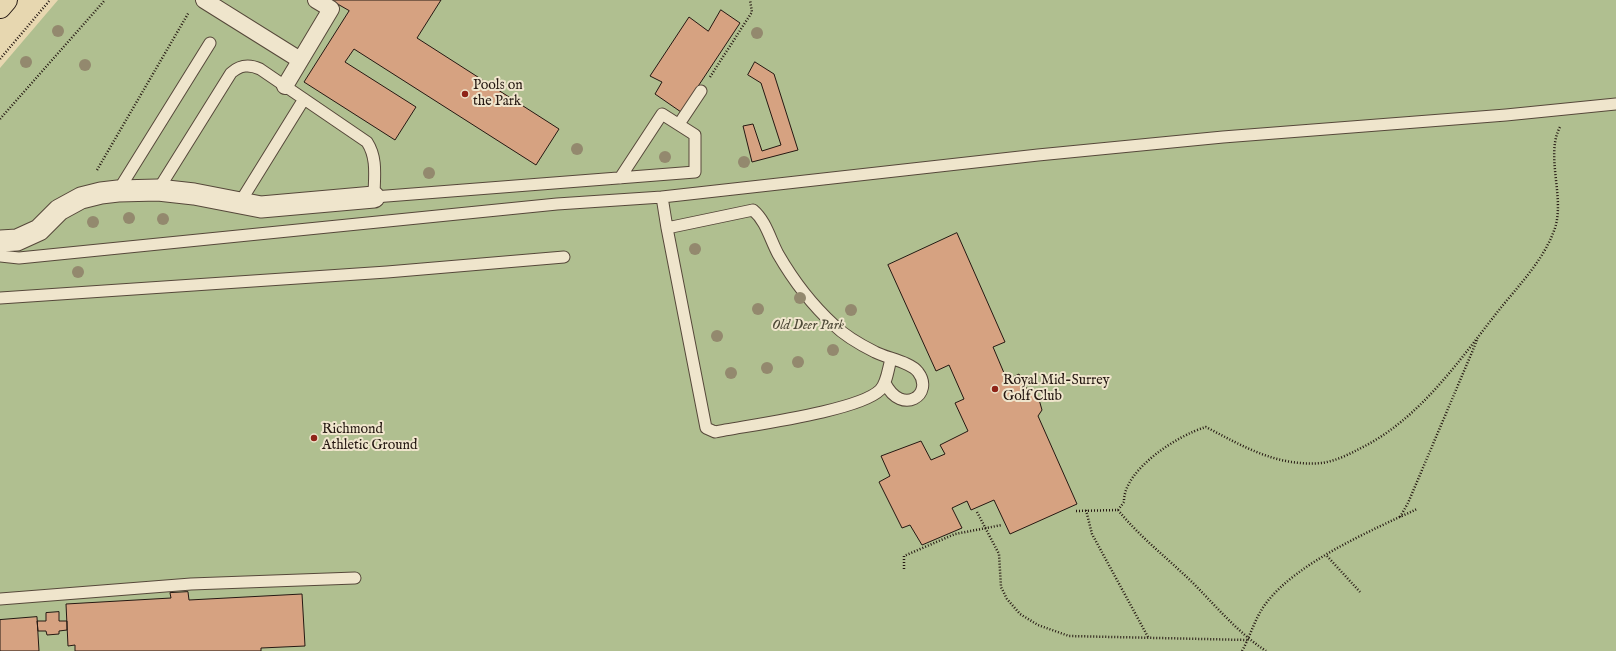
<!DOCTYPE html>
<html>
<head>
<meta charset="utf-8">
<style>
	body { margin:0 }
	canvas { display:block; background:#e7d7b0 }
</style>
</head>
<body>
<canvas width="1616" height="651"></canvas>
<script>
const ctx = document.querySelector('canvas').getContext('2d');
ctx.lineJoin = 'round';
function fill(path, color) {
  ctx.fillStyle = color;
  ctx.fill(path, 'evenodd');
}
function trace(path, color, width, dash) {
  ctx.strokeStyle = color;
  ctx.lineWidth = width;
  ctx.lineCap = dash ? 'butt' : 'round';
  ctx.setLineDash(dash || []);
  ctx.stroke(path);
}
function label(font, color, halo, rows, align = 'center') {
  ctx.font = font + ' "IM FELL English",serif';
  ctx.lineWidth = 4;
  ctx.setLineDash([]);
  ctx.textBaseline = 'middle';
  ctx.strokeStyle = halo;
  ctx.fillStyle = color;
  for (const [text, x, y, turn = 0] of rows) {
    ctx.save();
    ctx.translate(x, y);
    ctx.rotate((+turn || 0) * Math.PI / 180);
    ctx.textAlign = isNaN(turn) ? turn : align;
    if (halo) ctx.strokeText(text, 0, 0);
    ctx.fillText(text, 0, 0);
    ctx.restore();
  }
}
const green = new Path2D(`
	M58 0H1616V651H0V68Z`);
const building = new Path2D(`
	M331 0H441L417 38 559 129 536 165 354 49 345 62 416 107 395 140 304 82 349 11Z
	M721 10 740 23 681 112 655 94 662 82 650 76 689 17 708 31Z
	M755 62 774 74 798 150 752 162 743 126 753 124 762 151 781 145 761 83 748 75Z
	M957 233 1005 342 993 347 1007 380 1019 374 1026 388 1033 390 1038 396 1042 410 1038 416 1077 504 1010 534 994 500 971 510 967 501 952 508 962 528 922 545 910 525 902 528 879 482 890 476 881 456 921 441 931 460 945 454 940 445 968 431 955 403 964 399 949 365 936 371 888 265Z
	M188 592 189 600 302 594 305 646 261 648V651H75V645L68 646 66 604 171 598 170 593Z
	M59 612V621H67V630L59 631V634L47 635 46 631H38L37 621H46V613Z
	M37 617 39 651H0V620Z`);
const path = new Path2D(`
	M0 59 50 0
	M710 77 752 12 750 0
	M0 119 105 0
	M97 170 189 12
	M1086 510 1092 534 1148 637
	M1118 510C1140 537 1167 558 1192 582 1216 606 1237 632 1266 651
	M1076 511 1118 510 1124 502C1123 470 1178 435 1206 427 1244 447 1278 467 1322 463 1335 461 1348 455 1359 449 1419 420 1458 362 1499 310 1519 285 1544 260 1555 228 1565 197 1545 155 1560 127
	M977 512 999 554 1001 587 1007 599 1020 614 1038 625 1069 636 1248 640
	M1400 517 1408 503 1478 338
	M1327 556 1360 592
	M904 569V556L955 534 1002 525
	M1242 651C1251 635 1255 617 1267 602 1298 562 1372 530 1417 509`);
const service = new Path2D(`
	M679 124 701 91
	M158 190 231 73C240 65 249 64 260 69L367 142C378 159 374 178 374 197L695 172V135L662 114 620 178
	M118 191 210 43
	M662 197 667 228 753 210C766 221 770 239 778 254 793 280 812 305 834 325 845 336 861 345 875 352 886 358 911 362 918 372 935 394 902 417 885 383
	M239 204 304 99
	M667 228 706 428 715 432C750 425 859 411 880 390 887 383 888 369 891 359
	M0 256 19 258 557 204 662 197 1038 155 1223 137 1506 115 1616 104
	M0 298 387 272 564 257
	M0 599 191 584 355 578`);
const pedestrian = new Path2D(`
	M204 0 300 60
	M285 86 331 9 316 0`);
const minor = new Path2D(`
	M0 241 17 240 39 230 59 210 81 198 101 193 118 191 158 190 194 194 261 207 374 197`);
const trunk = new Path2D(`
	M0 7 6 0`);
const trees = [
	[58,31],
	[757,33],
	[26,62],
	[85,65],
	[577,149],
	[665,157],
	[744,162],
	[429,173],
	[129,218],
	[163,219],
	[93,222],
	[695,249],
	[78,272],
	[800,298],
	[758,309],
	[851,310],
	[717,336],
	[833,350],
	[798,362],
	[767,368],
	[731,373]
];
const markers = [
	[465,94,4,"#8f2418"],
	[995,389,4,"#8f2418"],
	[314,438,4,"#8f2418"]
];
const poiNames = [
	["Pools on",473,86],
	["the Park",473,102],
	["Royal Mid-Surrey",1003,381],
	["Golf Club",1003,397],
	["Richmond",322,430],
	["Athletic Ground",322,446]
];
const parkNames = [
	["Old Deer Park",808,326]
];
fill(green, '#b0bf90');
fill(building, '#d6a281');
trace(building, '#251812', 1);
trace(service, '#56483a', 13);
trace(pedestrian, '#56483a', 18);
trace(minor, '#56483a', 23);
trace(trunk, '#251812', 24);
trace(path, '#251812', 2.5, [1, 2]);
trace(service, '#efe5cc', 11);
trace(pedestrian, '#efe5cc', 16);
trace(minor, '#efe5cc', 21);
trace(trunk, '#e7d7b0', 22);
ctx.fillStyle = '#93896e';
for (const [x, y] of trees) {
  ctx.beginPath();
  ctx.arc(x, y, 6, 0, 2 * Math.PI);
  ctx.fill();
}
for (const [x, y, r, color] of markers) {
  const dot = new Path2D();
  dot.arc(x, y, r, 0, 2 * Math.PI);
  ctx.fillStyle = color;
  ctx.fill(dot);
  trace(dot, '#efe5cc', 1.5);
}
label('14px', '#251812', '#efe5cc', poiNames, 'left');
label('italic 14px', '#4f4a38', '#efe5cc', parkNames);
</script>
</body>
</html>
